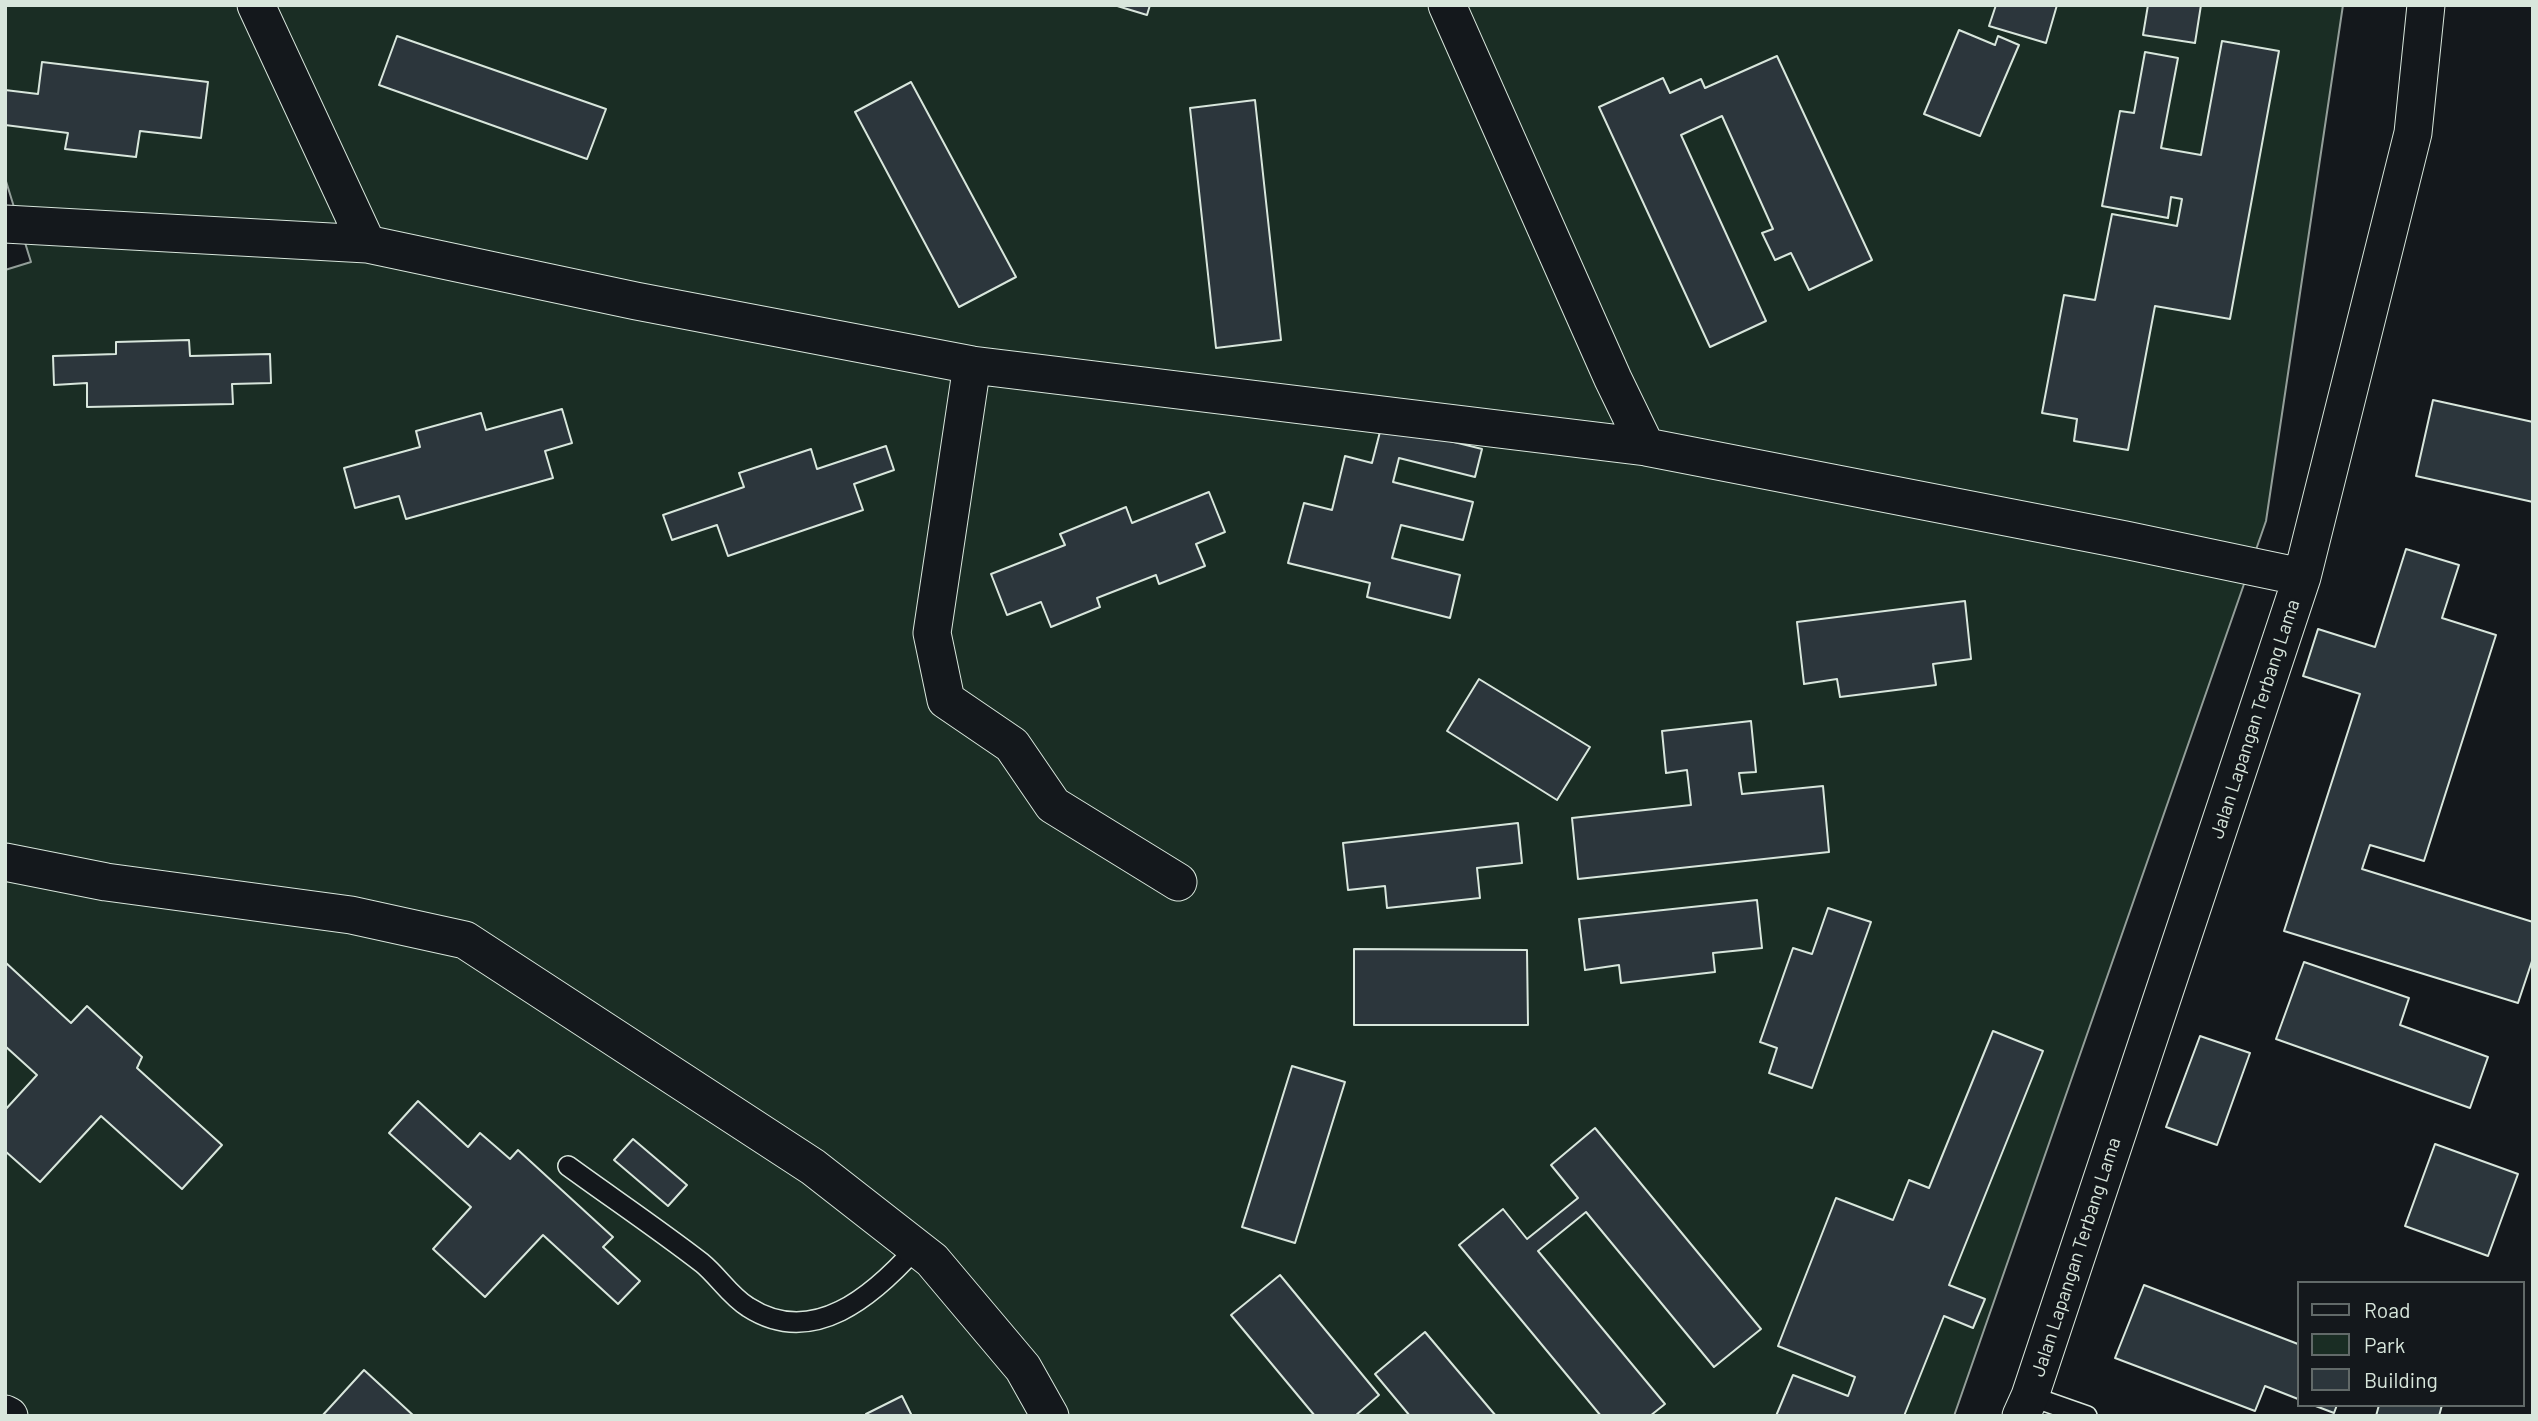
<!DOCTYPE html>
<html>
<head>
<meta charset="utf-8">
<style>
	body { margin:0 }
	#map { position:relative; width:2538px; height:1421px; overflow:hidden; background:#14181c; font-family:Barlow,sans-serif }
	canvas { display:block }
	.frame { position:absolute; inset:0; border:7px solid #d8e6dc; pointer-events:none }
	.legend { position:absolute; left:2297px; top:1281px; width:228px; height:126px; box-sizing:border-box; background:#14181c; border:2px solid #626a69; margin:0; padding:9px 12px; list-style:none; font-size:21px; color:#d8e6dc }
	.legend li { display:flex; align-items:center; gap:14px; height:35px }
	.legend b { width:35px; border:2px solid #626a69 }
</style>
</head>
<body>
<div id="map">
<canvas width="2538" height="1421"></canvas>
<div class="frame"></div>
<ul class="legend">
<li><b style="height:9px;background:#14181c"></b>Road</li>
<li><b style="height:19px;background:#1a2d24"></b>Park</li>
<li><b style="height:19px;background:#2c363c"></b>Building</li>
</ul>
</div>
<script>
const ctx = document.querySelector('canvas').getContext('2d');
ctx.lineJoin = 'round';
function fill(path, color) {
  ctx.fillStyle = color;
  ctx.fill(path, 'evenodd');
}
function trace(path, color, width, dash) {
  ctx.strokeStyle = color;
  ctx.lineWidth = width;
  ctx.lineCap = dash ? 'butt' : 'round';
  ctx.setLineDash(dash || []);
  ctx.stroke(path);
}
function label(font, color, halo, rows, align = 'center') {
  ctx.font = font + ' Barlow,sans-serif';
  ctx.lineWidth = 5;
  ctx.setLineDash([]);
  ctx.textBaseline = 'middle';
  ctx.strokeStyle = halo;
  ctx.fillStyle = color;
  for (const [text, x, y, turn = 0] of rows) {
    ctx.save();
    ctx.translate(x, y);
    ctx.rotate((+turn || 0) * Math.PI / 180);
    ctx.textAlign = isNaN(turn) ? turn : align;
    if (halo) ctx.strokeText(text, 0, 0);
    ctx.fillText(text, 0, 0);
    ctx.restore();
  }
}
const green = new Path2D(`
	M5 5H2343L2266 521 1954 1416H5V270L31 262 5 178Z`);
const building = new Path2D(`
	M1114 5H1150L1147 15Z
	M1996 5H2057L2046 43 1989 26Z
	M2148 5H2201L2195 43 2143 35Z
	M1959 30 1995 45 1998 36 2019 45 1980 136 1924 114Z
	M397 36 606 109 587 159 379 85Z
	M2222 41 2279 51 2230 319 2155 306 2128 450 2074 441 2077 419 2042 413 2064 295 2095 300 2112 214 2177 226 2182 199 2171 197 2168 218 2102 206 2120 111 2134 113 2145 52 2178 58 2161 148 2201 155Z
	M1777 56 1872 260 1809 290 1791 253 1775 260 1762 233 1773 229 1722 116 1681 135 1766 321 1710 347 1599 107 1663 78 1670 93 1701 79 1705 88Z
	M42 62 208 82 201 138 140 131 136 157 65 149 68 133 5 125V90L38 94Z
	M911 82 1016 277 959 307 855 112Z
	M1255 100 1281 340 1216 348 1190 108Z
	M189 340 190 356 270 354 271 383 232 384 233 404 87 407V383L54 385 53 356 116 354V342Z
	M2433 400 2533 422V502L2416 476Z
	M562 409 572 443 545 451 553 478 406 519 399 496 355 508 344 468 420 447 416 431 481 413 486 430Z
	M1382 424 1482 449 1475 477 1399 458 1393 482 1473 502 1463 540 1401 525 1392 558 1460 575 1450 618 1367 597 1370 583 1288 563 1304 503 1332 510 1345 456 1372 463Z
	M886 446 894 470 854 484 863 510 728 556 717 525 672 540 663 515 744 487 739 473 811 449 817 469Z
	M1209 492 1225 532 1196 544 1205 566 1159 584 1156 575 1097 598 1100 607 1051 627 1041 602 1007 615 991 574 1065 545 1060 534 1126 507 1132 523Z
	M2406 549 2459 565 2442 618 2496 635 2424 861 2370 845 2362 869 2533 922V958L2518 1003 2284 931 2360 694 2303 676 2318 629 2375 647Z
	M1965 601 1971 659 1933 664 1936 685 1840 697 1837 679 1804 684 1797 622Z
	M1479 679 1590 747 1557 800 1447 731Z
	M1751 721 1756 772 1739 773 1742 794 1823 786 1829 852 1578 879 1572 818 1691 805 1687 770 1666 773 1662 731Z
	M1518 823 1522 863 1477 868 1480 898 1387 908 1385 886 1348 890 1343 843Z
	M1757 900 1762 948 1713 953 1715 972 1621 983 1619 965 1585 970 1579 919Z
	M1828 908 1871 922 1812 1088 1769 1073 1777 1048 1760 1042 1793 948 1812 954Z
	M1354 949 1527 950 1528 1025H1354Z
	M5 962 71 1023 87 1006 142 1057 137 1068 222 1145 182 1189 101 1116 40 1182 5 1151V1110L37 1075 5 1046Z
	M2304 962 2409 998 2400 1025 2488 1057 2470 1108 2276 1039Z
	M1993 1031 2043 1051 1949 1285 1985 1299 1973 1328 1944 1316 1904 1416H1776L1793 1375 1848 1396 1855 1377 1778 1346 1836 1198 1893 1220 1909 1180 1929 1188Z
	M2200 1036 2250 1053 2217 1145 2166 1127Z
	M1292 1066 1345 1082 1295 1243 1242 1227Z
	M418 1101 468 1147 480 1133 510 1159 518 1150 613 1237 603 1247 640 1281 618 1304 543 1235 485 1297 433 1249 471 1207 389 1133Z
	M1595 1128 1761 1329 1714 1367 1586 1212 1538 1251 1665 1404 1650 1416H1601L1459 1245 1503 1209 1527 1239 1578 1198 1551 1165Z
	M633 1139 687 1185 668 1206 614 1160Z
	M2435 1144 2518 1174 2488 1256 2405 1226Z
	M1280 1275 1379 1395 1355 1416H1315L1231 1315Z
	M2144 1285 2298 1344V1399L2265 1386 2255 1411 2115 1358Z
	M1425 1332 1496 1416H1410L1375 1374Z
	M364 1370 414 1416H322Z
	M902 1396 912 1416H867L866 1414Z
	M2313 1405H2337L2334 1413Z
	M2379 1405H2442L2439 1416H2376Z`);
const service = new Path2D(`
	M568 1166C612 1198 658 1229 702 1263 718 1276 730 1296 748 1307 813 1349 874 1295 916 1248
	M2030 1396 2087 1416`);
const minor = new Path2D(`
	M256 5 367 244
	M1447 5 1613 379 1646 447
	M5 224 367 244 636 301 972 365 1646 447 2125 540 2302 577
	M972 365 932 633 946 700 1012 745 1053 805 1178 882
	M5 862 106 882 351 915 465 940 813 1167 932 1260 1023 1368 1050 1416
	M5 1414 9 1416
	M2021 1416 2030 1396 2302 577 2413 133 2426 5`);
const streetNames = [
	["Jalan Lapangan Terbang Lama",2255,719,-72],
	["Jalan Lapangan Terbang Lama",2076,1257,-72]
];
fill(green, '#1a2d24');
trace(green, '#939e99', 2);
fill(building, '#2c363c');
trace(building, '#d8e6dc', 2);
trace(service, '#d8e6dc', 22);
trace(minor, '#d8e6dc', 39);
trace(service, '#14181c', 19);
trace(minor, '#14181c', 37);
label('19px', '#d8e6dc', '#14181c', streetNames);
</script>
</body>
</html>
